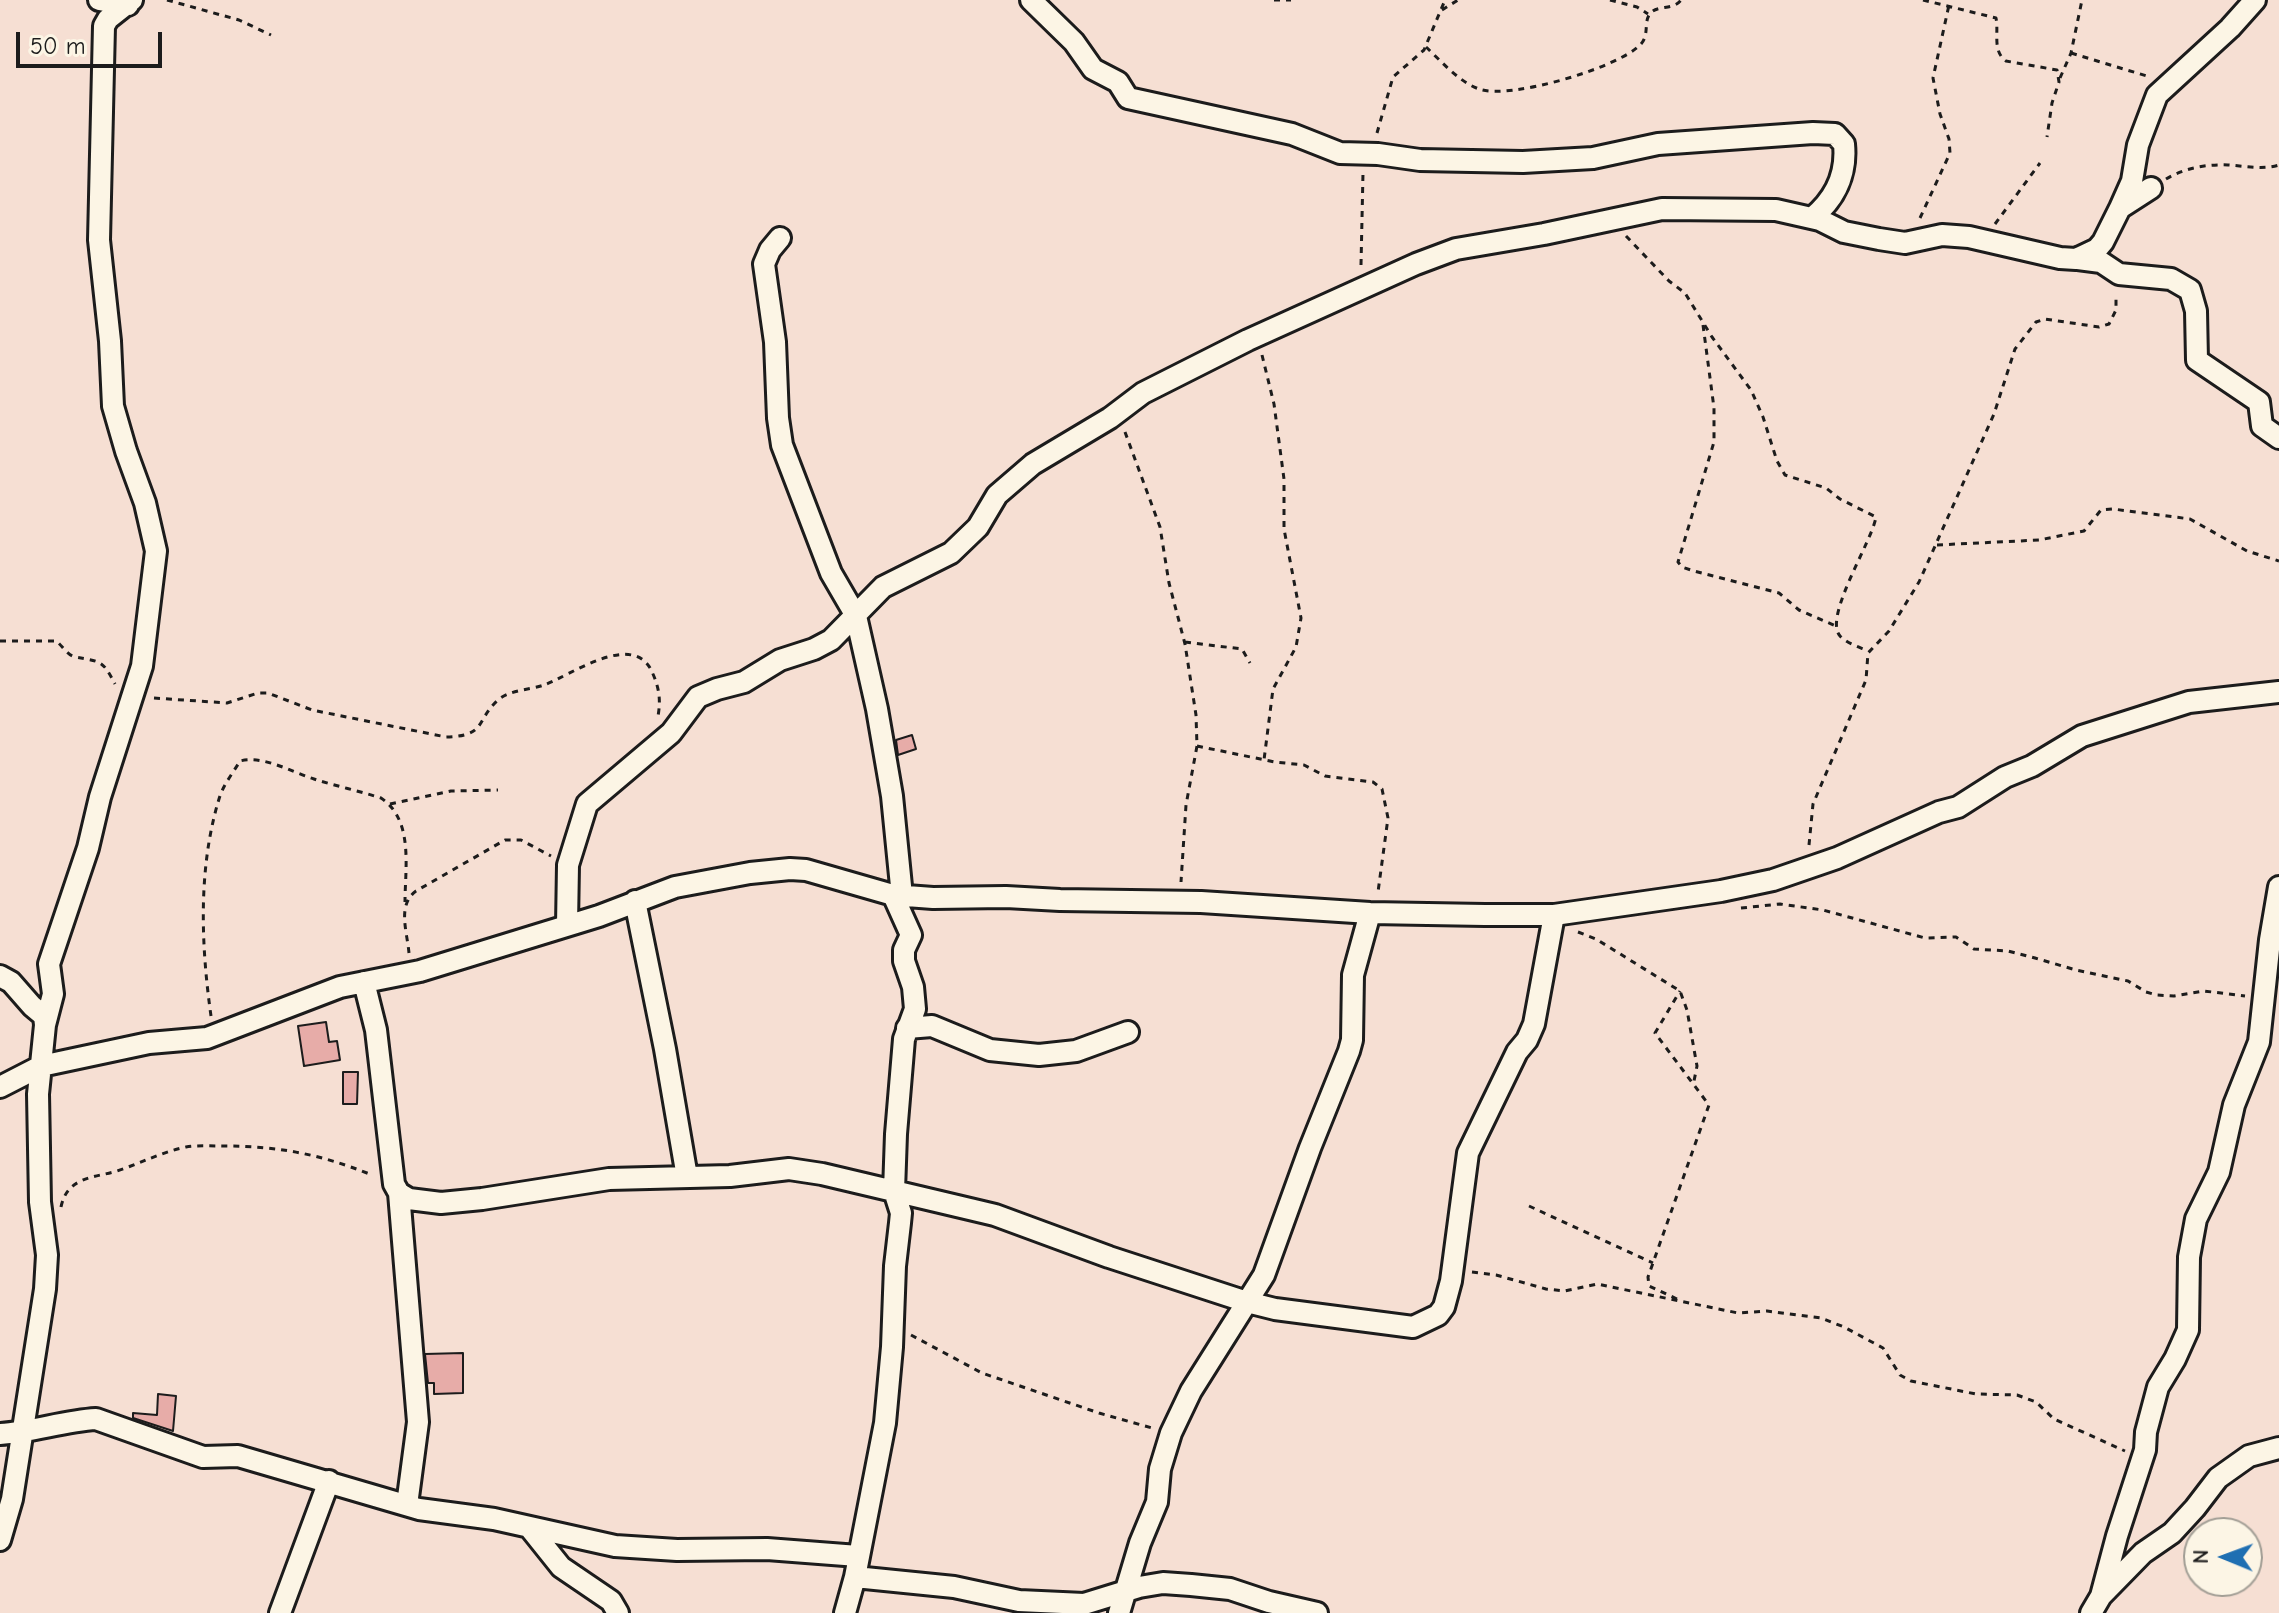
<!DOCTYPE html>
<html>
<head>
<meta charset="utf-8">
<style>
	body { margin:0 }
	#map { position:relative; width:2279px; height:1613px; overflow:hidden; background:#f6dfd3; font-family:"Comic Neue",sans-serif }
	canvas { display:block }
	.north { position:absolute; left:2183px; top:1517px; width:80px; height:80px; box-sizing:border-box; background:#fcf5e5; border:2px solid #a29e95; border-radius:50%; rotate:271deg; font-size:22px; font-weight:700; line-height:32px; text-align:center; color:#1c1c1c }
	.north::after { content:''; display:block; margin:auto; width:28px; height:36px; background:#1f6fb2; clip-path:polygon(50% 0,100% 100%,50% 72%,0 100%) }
	.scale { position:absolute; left:16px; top:32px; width:146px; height:36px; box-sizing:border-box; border:4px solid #1c1c1c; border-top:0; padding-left:10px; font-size:24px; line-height:28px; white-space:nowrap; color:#1c1c1c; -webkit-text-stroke:6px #fcf5e5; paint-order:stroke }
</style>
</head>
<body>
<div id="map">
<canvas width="2279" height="1613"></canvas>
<div class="north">N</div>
<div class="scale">50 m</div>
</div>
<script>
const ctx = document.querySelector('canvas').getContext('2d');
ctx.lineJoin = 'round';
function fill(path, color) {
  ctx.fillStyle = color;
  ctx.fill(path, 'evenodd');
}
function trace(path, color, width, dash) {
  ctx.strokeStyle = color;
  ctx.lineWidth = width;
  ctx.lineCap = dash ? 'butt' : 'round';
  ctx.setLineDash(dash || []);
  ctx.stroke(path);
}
const building = new Path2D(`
	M912 735 916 749 898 755 896 740Z
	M326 1022 329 1042 337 1041 340 1060 304 1066 298 1026Z
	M343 1072H358L357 1104H343Z
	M463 1353V1393L434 1394V1383H428L425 1354Z
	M158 1394 176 1396 173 1431 133 1418V1413L157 1415Z`);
const path = new Path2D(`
	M167 0 239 20 271 35
	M1274 0H1291
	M1610 0 1637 7 1648 14
	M1923 0 1996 18C1999 33 1992 51 2006 61L2057 70 2059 82 2052 103 2047 137
	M1442 10 1458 0
	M1426 47C1441 61 1459 82 1479 89 1509 100 1619 68 1641 44 1649 35 1644 24 1649 15 1656 4 1673 11 1681 0
	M2071 53 2150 77
	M2060 78 2071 53 2082 0
	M1377 133 1393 77 1424 50 1445 0
	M2166 179C2184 168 2207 164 2228 165 2245 166 2263 170 2279 165
	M1920 218 1950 153 1949 139 1940 114 1933 78 1949 5
	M1995 224 2040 163
	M1626 236 1669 281 1685 293 1712 337 1751 390 1763 417 1777 461 1785 475 1826 488 1840 499 1876 517C1872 542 1823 617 1840 636 1846 643 1859 647 1868 651
	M1361 265 1363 173
	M1703 325 1714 408V442L1678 562 1682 567 1694 571 1779 593 1799 610 1836 626
	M1262 355 1274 404 1284 479V529L1301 618 1296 647 1273 689 1264 760
	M1125 432 1160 527 1169 583 1185 644 1196 715 1197 746 1186 805 1181 882
	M1937 545 2039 540 2084 531 2101 510 2113 509 2190 519 2247 551 2279 561
	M0 641H56C62 645 67 655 75 657 101 662 102 659 115 684
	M1185 642 1242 649 1250 663
	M154 698 227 703 258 693H268L312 710 446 737C487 736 475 721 498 700 509 690 530 690 544 685 570 676 635 628 653 674 659 688 661 700 658 716
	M1197 746 1275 762 1304 765 1325 776 1373 782 1382 789 1388 818 1378 892
	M390 804 451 791 498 790
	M1809 845 1813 804 1866 680 1868 653 1889 631 1919 582 1994 414 2015 349 2036 322 2045 319 2099 327 2109 324 2116 310V294
	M1741 908 1780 904 1823 910 1925 938 1956 937 1974 949 2008 951 2035 958 2076 970 2128 981 2146 992 2157 995 2174 996 2204 991 2245 996
	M1578 932 1596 939 1680 991 1687 1010 1697 1066 1693 1086
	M409 953C407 931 397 905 416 891L505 840H521L551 856
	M211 1016C201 945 198 868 219 799 223 785 233 773 240 761 264 755 291 772 314 779 336 786 359 791 381 798 414 820 405 868 405 902
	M1529 1206 1653 1263
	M61 1207C67 1177 93 1178 117 1171 141 1163 162 1152 186 1147 198 1145 211 1146 223 1146 278 1146 320 1154 372 1175
	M1472 1272 1496 1275 1546 1289 1565 1291 1597 1284 1738 1313 1767 1311 1821 1318 1844 1327 1883 1348 1900 1375 1911 1381 1976 1394 2017 1395 2036 1402 2054 1419 2125 1451
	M1677 1299 1649 1286 1648 1277 1709 1105 1655 1033 1680 991
	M911 1335 982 1373 1099 1413 1152 1428`);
const minor = new Path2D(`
	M99 0 128 5
	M1031 0 1074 42 1093 69 1118 82 1128 98 1292 134 1340 153 1378 154 1420 160 1523 162 1593 158 1658 144 1813 133 1835 134 1844 144C1847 174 1835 199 1812 218
	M2120 208 2132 181 2138 145 2157 95 2230 28 2255 0
	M780 238 770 250 764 264 775 342 778 418 782 445 831 573 856 616 877 709 892 796 902 896
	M2078 259 2101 262 2119 274 2171 279 2190 290 2196 311 2197 360 2259 402 2262 426 2279 438
	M635 901 665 1049 687 1177
	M567 925 568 865 587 804 671 733 698 697 717 689 744 682 780 660 814 649 831 640 883 587 951 553 978 527 997 495 1033 464 1110 418 1143 393 1248 340 1416 264 1456 249 1544 234 1662 209 1776 210 1820 220 1844 232 1879 239 1905 243 1942 235 1969 237 2060 258 2076 259 2097 249 2103 242 2120 208 2151 188
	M0 976 11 982 32 1006 44 1016 45 1025 38 1094 40 1202 47 1255 45 1289 12 1499 0 1540
	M364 982 376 1030 394 1184 399 1193 409 1199 441 1203 482 1199 609 1179 730 1176 789 1169 822 1174 995 1215 1109 1257 1247 1302 1275 1309 1413 1327 1438 1315 1444 1307 1451 1281 1468 1153 1517 1052 1527 1040 1534 1024 1554 915
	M45 1025 53 994 49 964 88 848 100 797 142 666 156 551 145 503 126 451 113 406 110 341 99 240 104 26 108 19 132 0
	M907 1028 932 1026 990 1050 1039 1055 1076 1051 1128 1032
	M0 1087 41 1066 149 1043 207 1038 340 987 420 971 599 916 675 887 750 873 790 869 806 870 893 895 933 898 1006 897 1060 900 1201 902 1370 913 1485 915H1554L1721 891 1773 880 1837 858 1939 812 1958 807 2005 777 2032 766 2082 736 2189 702 2279 692
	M399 1193 418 1422 407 1505
	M0 1434C33 1432 63 1421 96 1419L203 1457 238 1456 419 1509 494 1519 615 1546 677 1550 767 1549 858 1556
	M529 1527 561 1567 611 1601 618 1613
	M855 1577 954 1587 1019 1601 1084 1604 1139 1587 1163 1583 1191 1585 1230 1589 1269 1602 1317 1613
	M2101 1596 2117 1536 2145 1450 2146 1432 2158 1387 2175 1359 2188 1330 2189 1257 2196 1219 2219 1172 2234 1105 2259 1042 2270 940 2279 887
	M280 1613 329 1481
	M845 1613 855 1577 885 1423 892 1347 895 1266 900 1223 901 1213 894 1191 896 1134 904 1039 915 1009 913 987 904 961V950L911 935 893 895
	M1119 1613 1140 1543 1157 1502 1160 1469 1171 1433 1191 1391 1264 1275 1310 1148 1349 1051 1352 1040 1353 975 1370 913
	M2091 1613 2101 1596 2143 1553 2172 1533 2195 1508 2218 1478 2249 1456 2279 1448`);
fill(building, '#e7aca8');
trace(building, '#1c1c1c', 2);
trace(minor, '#1c1c1c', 26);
trace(path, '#1c1c1c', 3, [6, 6]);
trace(minor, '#fcf5e5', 20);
</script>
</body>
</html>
